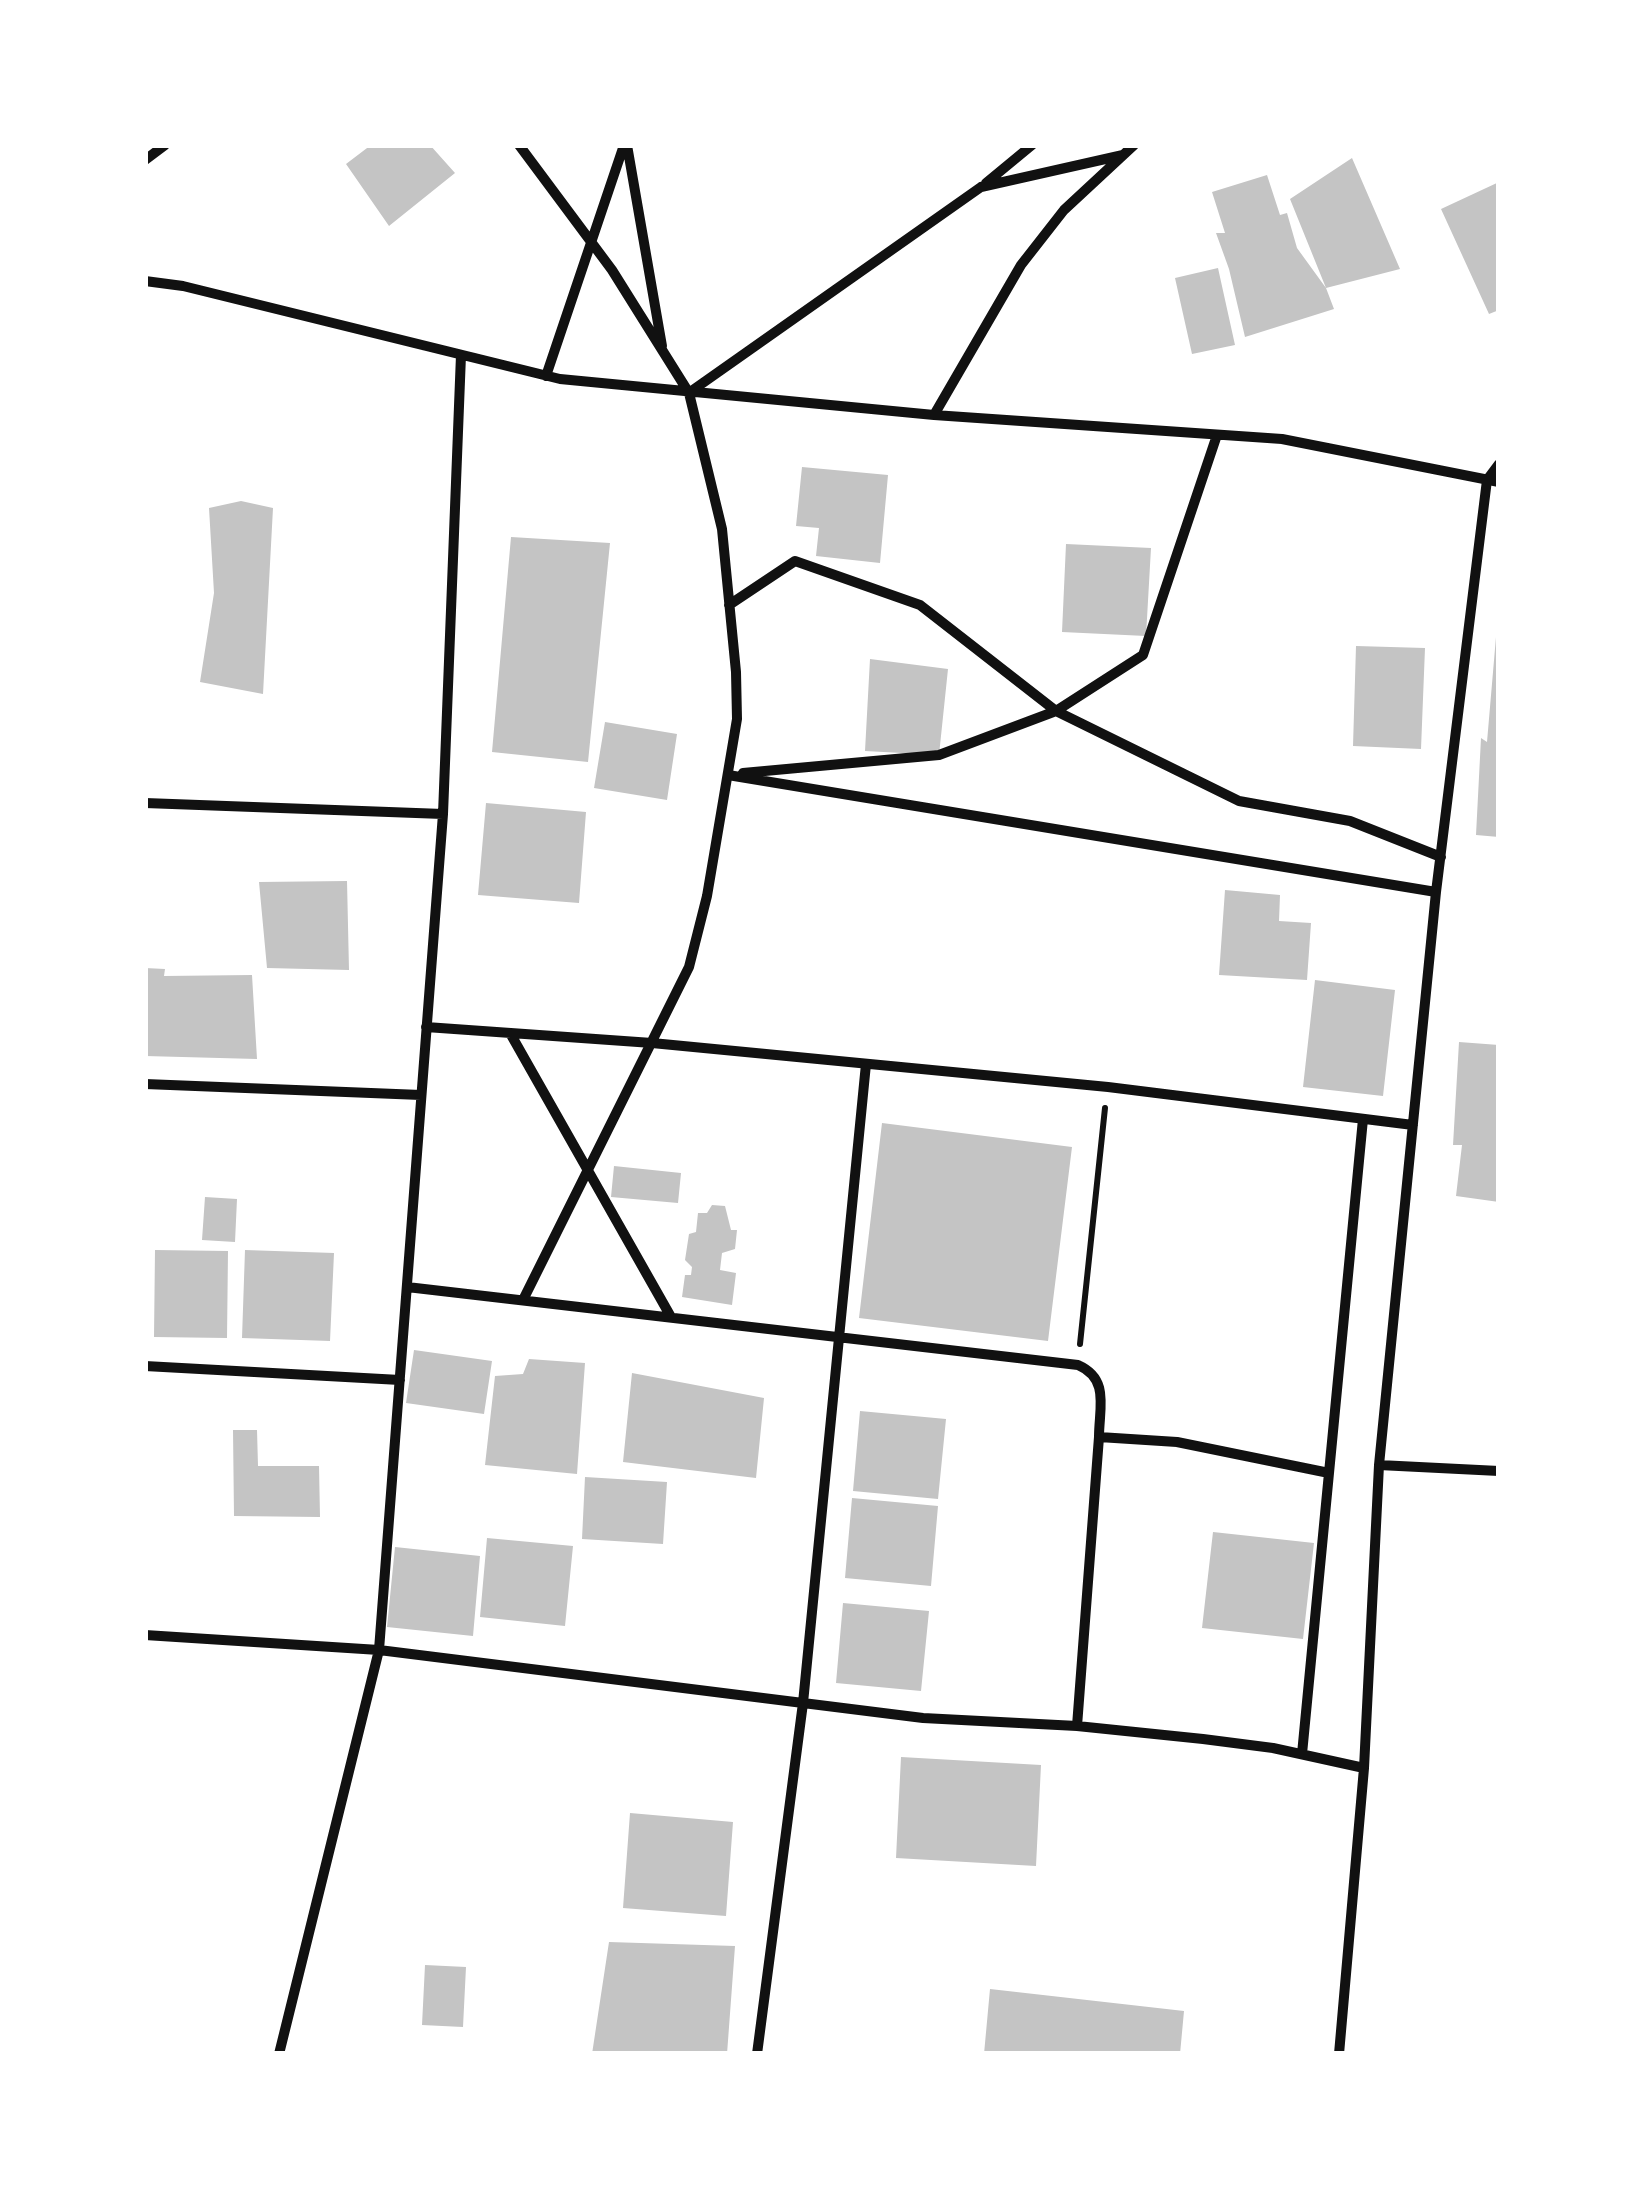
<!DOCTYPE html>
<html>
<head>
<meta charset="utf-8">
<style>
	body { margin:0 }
	#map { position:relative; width:1644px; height:2199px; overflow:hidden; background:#fff; font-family:"Space Grotesk",sans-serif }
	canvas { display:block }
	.frame { position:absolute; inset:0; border:148px solid #fff; pointer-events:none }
</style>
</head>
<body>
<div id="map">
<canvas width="1644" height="2199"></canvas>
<div class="frame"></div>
</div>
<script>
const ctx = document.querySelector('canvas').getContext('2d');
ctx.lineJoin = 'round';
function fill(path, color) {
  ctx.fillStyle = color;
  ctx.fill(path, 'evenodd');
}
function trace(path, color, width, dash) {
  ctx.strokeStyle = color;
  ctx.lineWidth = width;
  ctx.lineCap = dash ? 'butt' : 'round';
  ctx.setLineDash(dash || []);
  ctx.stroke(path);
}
const building = new Path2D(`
	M371 145H430L455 173 389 226 346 164Z
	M1352 158 1400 269 1326 288 1334 309 1245 337 1229 269 1216 233H1225L1212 192 1267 175 1280 215 1287 213 1297 248 1326 288 1290 199Z
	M1499 182V310L1489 314 1441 209Z
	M1218 268 1235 345 1192 354 1175 278Z
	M802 467 888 475 880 563 816 556 819 528 796 526Z
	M241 501 273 508 263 694 200 682 214 593 209 508Z
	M511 537 610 543 588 762 492 752Z
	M1066 544 1151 548 1146 636 1062 632Z
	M1496 637H1499V837L1476 835 1481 738 1487 742Z
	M1356 646 1425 648 1421 749 1353 746Z
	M870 659 948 669 939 755 865 751Z
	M605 722 677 734 667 800 594 788Z
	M486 803 586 812 579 903 478 895Z
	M347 881 349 970 267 968 259 882Z
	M1225 890 1280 895 1279 921 1311 923 1307 980 1219 975Z
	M145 968 165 969 164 976 252 975 257 1059 145 1056Z
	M1315 980 1395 990 1383 1096 1303 1087Z
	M1459 1042 1499 1045V1202L1456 1196 1462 1145H1453Z
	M882 1123 1072 1147 1048 1341 859 1318Z
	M614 1166 681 1173 678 1203 611 1197Z
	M205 1197 237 1199 235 1242 202 1240Z
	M712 1205 725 1206 731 1230H737L735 1249 722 1253 720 1270 736 1273 732 1305 682 1297 685 1275H691L692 1267 685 1260 689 1234 696 1232 698 1213H707Z
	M155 1250 228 1251 227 1338 154 1337Z
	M245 1250 334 1253 330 1341 242 1338Z
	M414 1350 492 1361 484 1414 406 1403Z
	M529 1359 585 1363 577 1474 485 1465 495 1376 523 1374Z
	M632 1373 764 1398 756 1478 623 1462Z
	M860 1411 946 1419 938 1499 853 1491Z
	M233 1430H257L258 1466H319L320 1517 234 1516Z
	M585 1477 667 1482 663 1544 582 1539Z
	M852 1498 938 1506 931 1586 845 1578Z
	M1213 1532 1314 1543 1303 1639 1202 1628Z
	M487 1538 573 1546 565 1626 480 1617Z
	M395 1547 480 1556 473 1636 387 1627Z
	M843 1603 929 1611 921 1691 836 1683Z
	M901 1757 1041 1765 1036 1866 896 1858Z
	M630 1813 733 1822 726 1916 623 1908Z
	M609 1942 735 1946 727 2054H592Z
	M425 1965 466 1967 463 2027 422 2025Z
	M990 1989 1184 2011 1180 2054H984Z`);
const path = new Path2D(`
	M1080 1344 1105 1108`);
const minor = new Path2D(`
	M519 145 612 270 689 393 722 529 736 672 737 719 707 896 689 967 523 1300
	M627 145 662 346
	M145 160 165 145
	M986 183 1032 145
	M145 281 183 286 560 379 934 415 1282 439 1499 482
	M546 376 624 145
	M690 392 981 187 1123 155
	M934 415 1021 265 1064 210 1134 145
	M729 605 795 561 920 605 1056 711 1239 801 1350 821 1441 857
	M743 773 939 755 1056 711 1143 655 1217 435
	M728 775 1436 892
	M145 803 443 814
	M426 1027 652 1043 1108 1087 1413 1125
	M510 1033 671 1317
	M145 1084 421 1095
	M407 1287 1078 1365C1110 1379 1099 1408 1099 1437L1177 1442 1329 1473
	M145 1366 400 1380
	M1379 1465 1499 1471
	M145 1635 379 1650 923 1718 1077 1726 1203 1739 1273 1748 1364 1768
	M1077 1726 1099 1437
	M1302 1754 1363 1119
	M279 2054 379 1650 443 814 461 355
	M757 2054 803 1703 866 1064
	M1339 2054 1364 1768 1379 1465 1436 892 1487 480 1499 464`);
fill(building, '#c4c4c4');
trace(path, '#111', 6);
trace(minor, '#111', 10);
</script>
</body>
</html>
